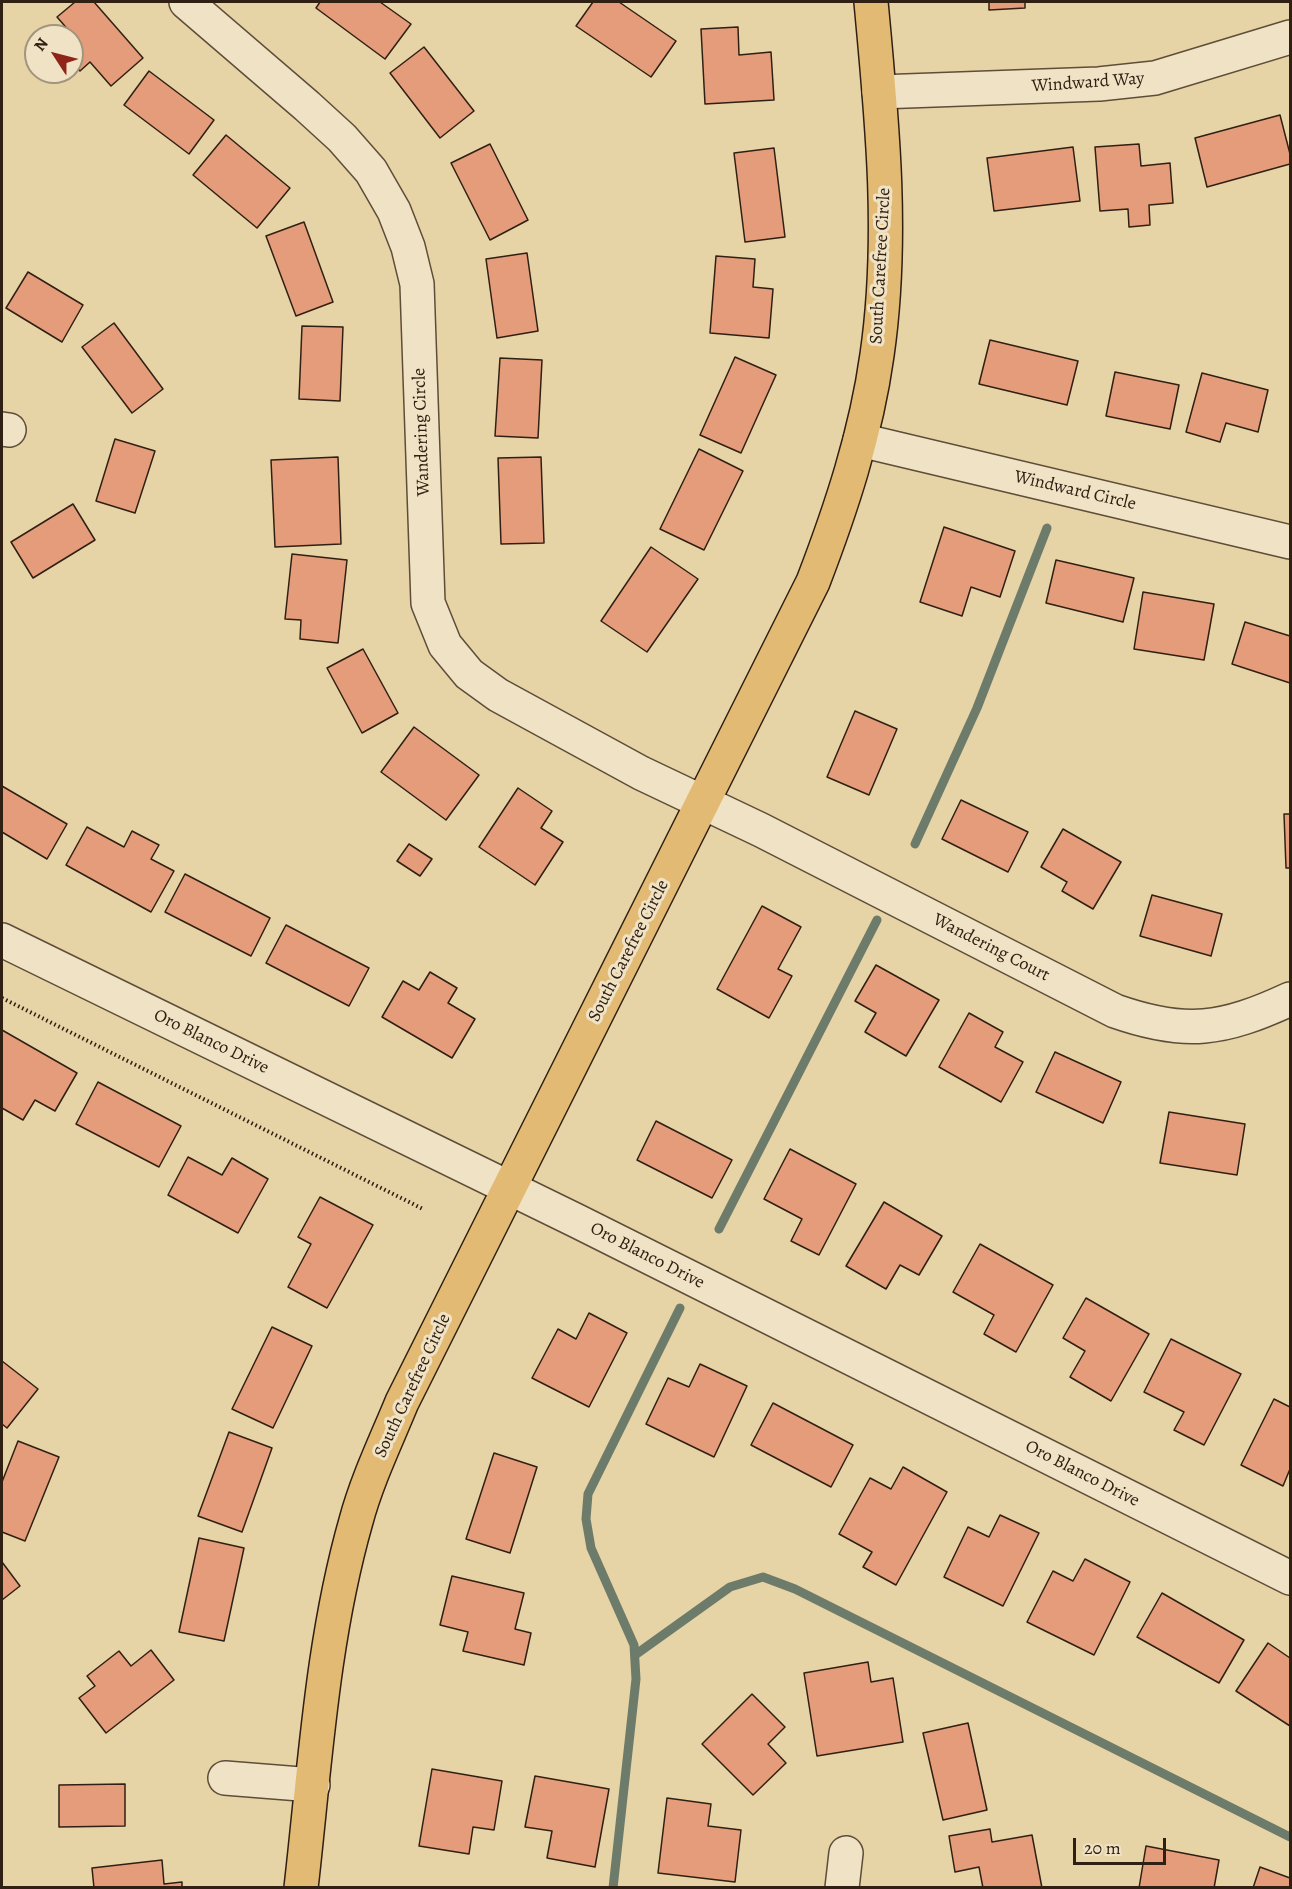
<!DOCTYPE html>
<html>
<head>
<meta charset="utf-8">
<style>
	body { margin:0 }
	#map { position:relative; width:1292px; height:1889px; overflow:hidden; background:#e6d3a6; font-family:Alegreya,serif }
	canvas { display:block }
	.frame { position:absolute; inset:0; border:3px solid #302013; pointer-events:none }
	.north { position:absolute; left:24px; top:24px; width:60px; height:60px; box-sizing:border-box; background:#efe2c5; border:2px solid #a3947e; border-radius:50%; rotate:306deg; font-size:16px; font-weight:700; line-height:24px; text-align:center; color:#302013 }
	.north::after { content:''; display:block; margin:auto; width:21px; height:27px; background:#8f2418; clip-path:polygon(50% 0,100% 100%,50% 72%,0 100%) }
	.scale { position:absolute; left:1073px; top:1838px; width:93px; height:27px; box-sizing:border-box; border:3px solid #302013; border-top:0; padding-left:8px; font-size:18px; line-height:21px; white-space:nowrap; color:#302013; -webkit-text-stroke:4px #efe2c5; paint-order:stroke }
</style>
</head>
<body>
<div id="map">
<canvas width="1292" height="1889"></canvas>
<div class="frame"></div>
<div class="north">N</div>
<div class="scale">20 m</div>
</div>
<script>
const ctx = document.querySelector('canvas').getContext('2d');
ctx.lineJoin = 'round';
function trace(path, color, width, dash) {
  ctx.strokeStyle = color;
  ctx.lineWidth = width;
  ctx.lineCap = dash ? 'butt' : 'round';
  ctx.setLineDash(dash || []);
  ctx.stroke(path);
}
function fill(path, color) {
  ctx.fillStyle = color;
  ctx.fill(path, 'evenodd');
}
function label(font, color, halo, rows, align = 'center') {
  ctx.font = font + ' Alegreya,serif';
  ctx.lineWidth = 6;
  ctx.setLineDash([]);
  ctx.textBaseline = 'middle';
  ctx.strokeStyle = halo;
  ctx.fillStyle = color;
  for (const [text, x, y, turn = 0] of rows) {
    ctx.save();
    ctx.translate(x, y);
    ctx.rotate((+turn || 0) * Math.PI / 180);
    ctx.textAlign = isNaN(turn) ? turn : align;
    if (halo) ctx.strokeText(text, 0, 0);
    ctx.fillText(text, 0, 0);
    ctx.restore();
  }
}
const stream = new Path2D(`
	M915 844 977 708 1047 528
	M719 1229 877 920
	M635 1655 730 1587 763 1577 795 1589 1290 1837
	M613 1888 636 1679 634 1645 591 1548 586 1519 588 1494 680 1308`);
const building = new Path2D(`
	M75 2H94L143 58 111 86 90 62 80 71 72 62V45L77 40 57 17Z
	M320 2H380L411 24 385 59 316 8Z
	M593 2H619L676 41 651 77 576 26Z
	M989 2H1025V8L989 10Z
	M738 27 739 55 771 52 774 100 705 104 701 29Z
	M424 47 474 111 440 138 390 73Z
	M149 71 214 120 189 154 124 105Z
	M1280 115 1290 154V164L1207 187 1195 138Z
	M226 135 290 188 257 228 193 175Z
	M490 144 528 220 490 240 451 163Z
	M1139 144 1141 166 1170 163 1173 203 1149 205 1150 225 1129 227 1128 209 1100 211 1095 147Z
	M1073 147 1080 201 994 211 987 158Z
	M774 148 785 237 745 242 734 153Z
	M304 222 333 302 296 316 266 236Z
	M527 253 538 331 497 338 486 259Z
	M716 256 755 259 753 287 773 289 769 338 710 333Z
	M28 272 83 305 62 342 6 308Z
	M114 323 163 389 132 413 82 347Z
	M302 326 343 327 340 401 299 399Z
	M990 340 1078 361 1067 405 979 384Z
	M735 357 776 375 741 453 700 435Z
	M500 358 542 360 538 438 495 436Z
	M1115 372 1179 385 1170 429 1106 416Z
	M1202 373 1268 390 1258 432 1226 423 1220 442 1186 432Z
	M115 439 155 451 135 513 96 501Z
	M699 449 743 471 704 550 660 529Z
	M338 457 341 544 275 547 271 460Z
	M541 457 544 543 501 544 498 458Z
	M73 504 95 540 33 578 11 542Z
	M944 527 1015 551 1000 597 971 587 962 616 920 602Z
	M651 547 698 579 647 652 601 621Z
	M292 554 347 560 338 643 300 639 301 620 285 619Z
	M1056 560 1134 578 1123 622 1046 603Z
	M1143 592 1214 604 1204 660 1134 649Z
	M1245 622 1290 636V683L1232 664Z
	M363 649 398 713 362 733 327 668Z
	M855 711 897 729 869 795 827 777Z
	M414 727 479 775 446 820 381 772Z
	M2 786 67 824 47 859 2 832Z
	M518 788 552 811 541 828 563 842 535 885 479 847Z
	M961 800 1028 832 1008 872 942 839Z
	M1284 814H1290V868H1286Z
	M87 827 124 847 132 831 159 845 151 859 174 871 151 912 66 865Z
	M1063 829 1121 862 1093 909 1062 891 1067 882 1041 867Z
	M409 844 432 859 420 876 397 861Z
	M185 874 270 918 251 956 165 912Z
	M1152 895 1222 914 1211 956 1140 936Z
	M762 906 801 927 778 969 792 976 769 1018 717 989Z
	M286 925 369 968 349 1006 266 963Z
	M876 965 939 1000 906 1056 865 1032 876 1013 855 1001Z
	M430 972 457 988 448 1003 475 1019 452 1058 382 1017 403 981 419 990Z
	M969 1013 1003 1032 995 1047 1023 1062 1001 1102 939 1067Z
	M2 1030 77 1073 55 1111 35 1100 23 1120 2 1108Z
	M1055 1052 1121 1082 1103 1123 1036 1092Z
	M98 1082 181 1126 159 1167 76 1124Z
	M1169 1112 1245 1124 1237 1175 1160 1163Z
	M656 1121 732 1160 712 1198 637 1160Z
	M790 1149 856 1184 819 1255 791 1241 802 1219 764 1199Z
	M188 1157 222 1175 232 1158 268 1179 238 1233 168 1195Z
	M320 1197 373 1225 327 1308 288 1287 311 1244 298 1237Z
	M884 1202 942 1236 919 1275 900 1265 886 1289 846 1266Z
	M980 1244 1053 1285 1016 1352 984 1334 994 1315 953 1292Z
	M1086 1298 1149 1334 1111 1401 1070 1377 1085 1351 1063 1338Z
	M589 1313 627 1333 589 1407 532 1378 558 1329 576 1339Z
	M272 1327 312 1346 273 1428 232 1409Z
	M1171 1339 1241 1374 1204 1445 1174 1430 1184 1412 1144 1392Z
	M2 1361 38 1389 7 1428 2 1424Z
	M700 1364 747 1386 714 1457 646 1424 668 1378 689 1387Z
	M1274 1399 1290 1407V1469L1283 1486 1241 1465Z
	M773 1403 853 1445 831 1487 751 1445Z
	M229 1432 272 1448 242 1532 198 1516Z
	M18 1441 59 1457 25 1541 2 1532V1482Z
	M494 1453 537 1467 510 1553 466 1539Z
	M903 1467 947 1492 896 1585 863 1567 872 1552 839 1534 870 1478 891 1489Z
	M1000 1515 1039 1533 1003 1606 944 1577 968 1527 989 1537Z
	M199 1538 244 1548 224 1641 179 1632Z
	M1085 1559 1130 1582 1094 1655 1027 1622 1053 1571 1073 1581Z
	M2 1562 20 1586 2 1600Z
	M452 1576 524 1593 515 1629 531 1633 524 1665 463 1651 468 1632 440 1625Z
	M1162 1593 1244 1640 1219 1683 1137 1637Z
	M1268 1643 1290 1658V1726L1236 1691Z
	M151 1650 174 1680 106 1733 79 1698 95 1686 87 1676 119 1651 131 1666Z
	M868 1662 871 1682 893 1678 903 1742 817 1756 804 1673Z
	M752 1694 785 1727 768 1744 786 1763 753 1795 702 1744Z
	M968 1723 987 1810 943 1820 923 1733Z
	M432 1769 502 1781 494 1830 473 1827 469 1854 419 1846Z
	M535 1776 609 1789 595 1867 547 1858 552 1831 525 1827Z
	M125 1784V1826L59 1827V1785Z
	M667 1798 711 1804 708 1826 741 1830 735 1882 658 1873Z
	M990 1829 992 1842 1032 1835 1042 1888H983L979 1867 955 1872 949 1836Z
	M1146 1846 1219 1860 1214 1888H1139Z
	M162 1860 164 1884 182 1882V1888H94L92 1868Z
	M1260 1867 1290 1878V1888H1253Z`);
const path = new Path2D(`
	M2 998 423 1209`);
const minor = new Path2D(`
	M186 2 307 106 342 138 371 171 394 211 408 247 417 284 428 603 445 645 469 674 498 695 641 773 761 830 1115 1011C1186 1036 1223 1030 1290 999
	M879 92 1099 84 1155 78 1290 37
	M2 429 9 430
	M860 440 1290 542
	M2 940 577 1221 1290 1578
	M225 1778 313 1785
	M842 1888 846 1853`);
const major = new Path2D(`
	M301 1888C315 1766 322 1640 356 1521 367 1480 386 1441 402 1402L813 582C841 509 866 434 877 355 894 238 882 119 871 2`);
const streetNames = [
	["Windward Way",1088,83,-4],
	["South Carefree Circle",881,266,-87],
	["Wandering Circle",422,432,-92],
	["Windward Circle",1075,491,13],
	["Wandering Court",991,948,27],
	["South Carefree Circle",629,951,-63],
	["Oro Blanco Drive",211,1042,26],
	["Oro Blanco Drive",647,1256,27],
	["South Carefree Circle",413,1386,-65],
	["Oro Blanco Drive",1082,1474,27]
];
trace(stream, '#6d7b6b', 9);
fill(building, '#e49c7a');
trace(building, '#302013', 1.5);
trace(minor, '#5e4d38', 36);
trace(major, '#302013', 36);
trace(path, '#302013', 4, [1.5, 3]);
trace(minor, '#efe2c5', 33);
trace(major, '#e3ba73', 33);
label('18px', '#302013', '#efe2c5', streetNames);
</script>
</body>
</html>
